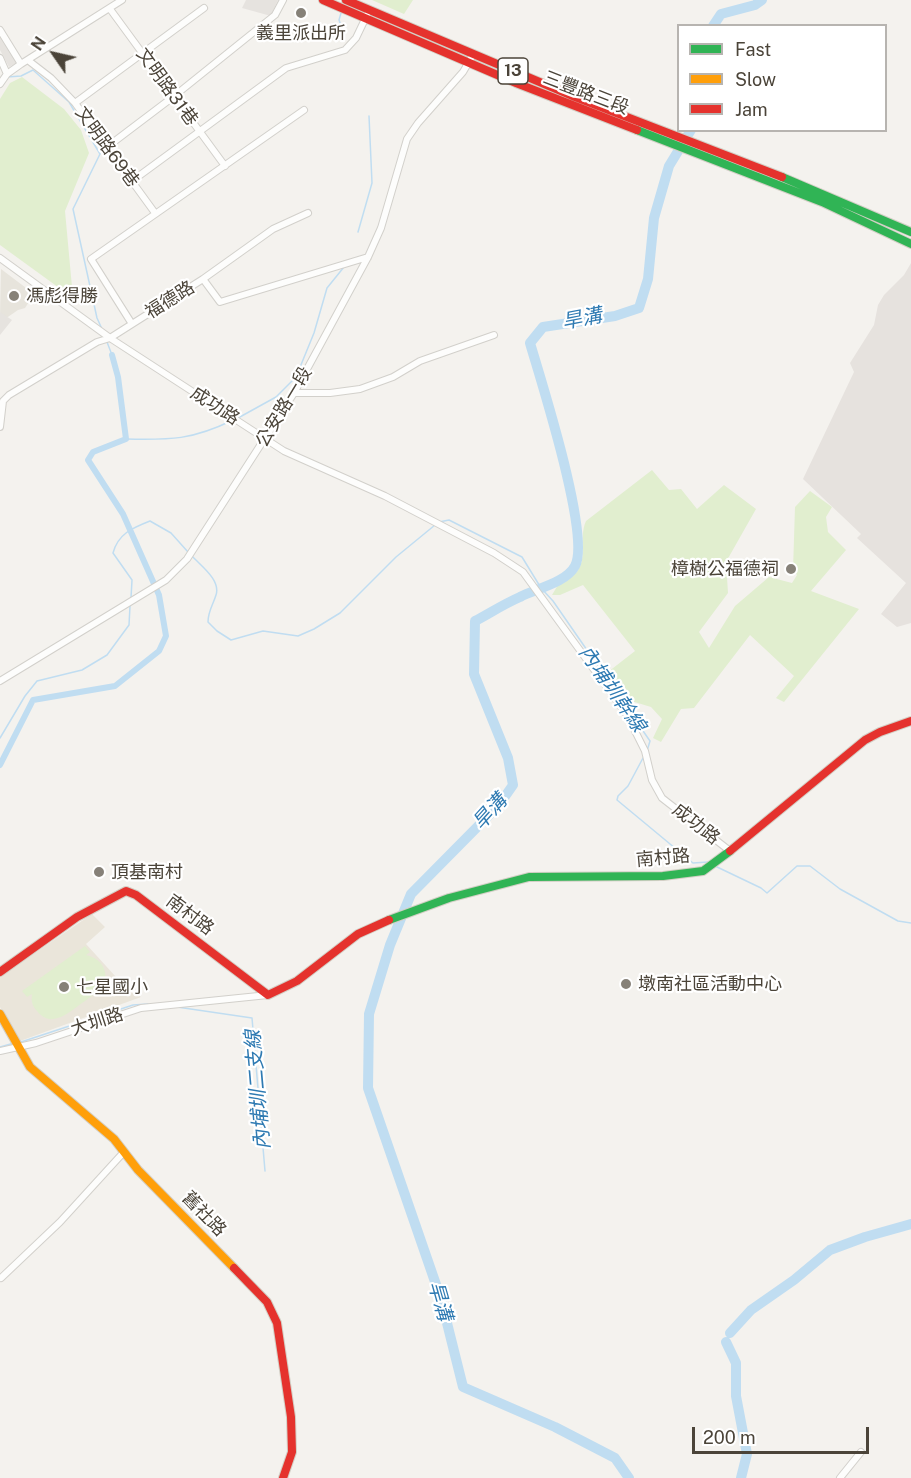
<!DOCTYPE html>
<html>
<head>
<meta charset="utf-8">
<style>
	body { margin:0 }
	#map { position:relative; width:911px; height:1478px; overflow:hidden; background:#f4f2ee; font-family:"Public Sans",sans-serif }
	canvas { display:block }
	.legend { position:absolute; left:677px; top:24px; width:210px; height:108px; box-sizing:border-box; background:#fff; border:2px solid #b7b4b0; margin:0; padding:8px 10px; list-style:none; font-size:18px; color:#4b4439 }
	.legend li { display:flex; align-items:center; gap:12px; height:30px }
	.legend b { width:30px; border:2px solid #b7b4b0 }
	.north { position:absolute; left:24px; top:24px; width:60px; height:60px; -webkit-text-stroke:4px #fff; paint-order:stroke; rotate:304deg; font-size:16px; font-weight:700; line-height:24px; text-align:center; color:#4b4439 }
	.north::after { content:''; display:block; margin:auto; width:21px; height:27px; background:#4b4439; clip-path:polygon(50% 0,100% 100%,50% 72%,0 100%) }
	.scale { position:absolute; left:692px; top:1427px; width:177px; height:27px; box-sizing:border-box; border:3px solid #4b4439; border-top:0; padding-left:8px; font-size:18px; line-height:21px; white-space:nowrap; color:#4b4439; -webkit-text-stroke:4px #fff; paint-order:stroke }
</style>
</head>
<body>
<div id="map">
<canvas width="911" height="1478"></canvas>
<ul class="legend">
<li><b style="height:8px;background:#30b455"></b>Fast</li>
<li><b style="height:8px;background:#ff9f0a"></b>Slow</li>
<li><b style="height:8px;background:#e5322d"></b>Jam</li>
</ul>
<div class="north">N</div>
<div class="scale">200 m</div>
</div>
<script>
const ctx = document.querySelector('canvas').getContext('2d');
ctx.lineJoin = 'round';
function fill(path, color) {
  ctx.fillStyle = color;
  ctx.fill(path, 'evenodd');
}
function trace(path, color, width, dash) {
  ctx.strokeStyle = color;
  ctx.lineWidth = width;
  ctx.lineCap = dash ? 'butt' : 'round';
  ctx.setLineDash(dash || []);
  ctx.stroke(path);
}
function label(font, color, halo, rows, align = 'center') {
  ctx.font = font + ' "Public Sans","Noto Sans TC",sans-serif';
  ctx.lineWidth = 4.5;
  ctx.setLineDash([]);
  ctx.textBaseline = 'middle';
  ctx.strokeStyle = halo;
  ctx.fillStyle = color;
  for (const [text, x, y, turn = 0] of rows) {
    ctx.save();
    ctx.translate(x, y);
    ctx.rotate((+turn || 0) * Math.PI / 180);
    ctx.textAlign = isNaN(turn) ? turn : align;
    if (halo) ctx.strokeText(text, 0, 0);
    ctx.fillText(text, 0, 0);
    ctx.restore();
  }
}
const residential = new Path2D(`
	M1 269 34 294 25 308 18 310 5 319 0 316Z`);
const industrial = new Path2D(`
	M911 263V623L897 627 881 614 906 583 857 538 861 534 803 479 854 372 850 363 874 325 878 305 884 295 904 275Z`);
const education = new Path2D(`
	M92 914 105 927 86 944 116 977 141 997 20 1041 0 1007V977Z`);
const green = new Path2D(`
	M372 0H413L404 14Z
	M22 77 64 109 81 130 89 153 65 211 73 298 0 245V99L10 83Z
	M652 470 669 490 681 489 697 509 724 485 756 509 726 562 728 593 699 632 709 648 735 606 769 577 792 583 797 575 793 570 795 507 810 491 832 507 826 517 828 532 846 550 811 591 859 609 784 702 776 698 794 676 750 635 694 708 681 709 661 742 653 738 662 719 651 707 628 700 608 672 635 651 583 585 560 595H552L565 573H576C589 556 578 539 586 521Z
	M85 946 90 952 86 955C93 957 98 959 102 965 114 984 91 996 78 1006 71 1011 63 1018 53 1019 47 1020 41 1016 37 1011 32 1006 31 1000 32 994L27 997 22 991Z`);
const parking = new Path2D(`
	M246 0H278L271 16 242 8Z
	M0 36 17 63 9 67 0 50Z
	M0 312 12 320 0 335Z`);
const stream = new Path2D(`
	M341 13 339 20 343 31
	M7 77 21 76 33 70 69 102 100 154 73 209 97 318 102 329
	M358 232 372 183 369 116
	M107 342 112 355
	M238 418 276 397 296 377 314 333 327 288 344 267
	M126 439C171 440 192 440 233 420
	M439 522 449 520 522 557 541 588 553 601 650 741 647 751
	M192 556C201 566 221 580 216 595 213 605 208 611 208 622L217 631 231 640 263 631 298 636 314 629 340 613 396 557 435 525
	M131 598 132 580 113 553C118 534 132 528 150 521L171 533 188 552
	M0 738 25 696 37 681 82 670 107 655 129 625 130 606
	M643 758 628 786 618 796 617 800 693 863 708 862
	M715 866 761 888 767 893 797 866H810L840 889 898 921 911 923
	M177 1007 252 1018 265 1171
	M21 1042 133 1005 148 1004
	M0 1047 14 1043`);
const canal = new Path2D(`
	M0 765 33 700 115 686 159 651 166 636 159 595 123 514 88 460 93 452 126 439 118 377 112 355`);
const river = new Path2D(`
	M713 26 721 14 755 5 762 0
	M730 1333 751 1310 794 1280 830 1250 865 1237 911 1224
	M726 1342 736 1363V1396L747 1454 741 1478
	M629 1478 615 1458 555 1427 463 1387 441 1299 368 1088 369 1014 390 945 411 894 499 805 513 785 508 758 474 674 475 621C490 613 504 604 520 597 535 589 566 583 575 566 591 536 541 381 530 343L543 327 615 316 639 308 648 279 654 218 669 166 691 130`);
const street = new Path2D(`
	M110 9 225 166
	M0 30 21 64
	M0 58 7 74
	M29 61 51 78 75 103 155 213
	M0 84 7 74 21 64 122 0
	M75 103 204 8
	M107 147 173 97 275 15 283 0
	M132 181 286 68 345 50 356 38 367 15
	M0 258 110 338 284 451 385 496 494 553 523 572 627 715 645 751 652 780 662 798 730 851
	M203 279 273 229 308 213
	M132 324 91 259 304 110
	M294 393H330L360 389 393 377 420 361 494 335
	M0 427 3 401 9 395 97 342 110 338 203 279 220 302 368 257
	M0 681 166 580 187 559 294 393 368 257 381 228 407 139 418 123 463 72 473 55
	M0 1051 36 1043 141 1008 268 995
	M1 1278 60 1222 123 1153
	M840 1478 861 1452`);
const fast = new Path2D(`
	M637 130 822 202 911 244
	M782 177 911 232
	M389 920 449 898 529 877 663 876 703 871 730 851`);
const slow = new Path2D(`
	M0 1014 30 1067 114 1139 138 1170 234 1268`);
const jam = new Path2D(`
	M323 0 516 83 637 130
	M346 0 575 97 782 177
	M730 851 865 740 880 732 911 721
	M0 972 77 917 126 891 136 895 268 995 297 981 358 934 389 920
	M234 1268 267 1302 277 1323 291 1417 292 1452 283 1478`);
const markers = [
	[301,13,6,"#868178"],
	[14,296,6,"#868178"],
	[791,569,6,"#868178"],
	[99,872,6,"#868178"],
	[626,984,6,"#868178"],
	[64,987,6,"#868178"]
];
const shields = [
	[513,71,30]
];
const shieldNames = [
	["13",513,71]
];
const poiNames = [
	["義里派出所",301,33,"center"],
	["馮彪得勝",26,296],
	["樟樹公福德祠",779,569,"right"],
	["頂基南村",111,872],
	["墩南社區活動中心",638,984],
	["七星國小",76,987]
];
const streetNames = [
	["文明路31巷",167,87,54],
	["三豐路三段",586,93,21],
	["文明路69巷",107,147,54],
	["福德路",170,300,-32],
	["成功路",215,406,33],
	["公安路一段",284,407,-59],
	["成功路",696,824,38],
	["南村路",663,858,-5],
	["南村路",190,915,37],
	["大圳路",97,1022,-18],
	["舊社路",204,1214,46]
];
const waterNames = [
	["旱溝",582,319,-11],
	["內埔圳幹線",612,689,55],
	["旱溝",490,812,-48],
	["內埔圳二支線",258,1090,-95],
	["旱溝",440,1301,74]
];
fill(residential, '#e7e4dc');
fill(industrial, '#e6e2de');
fill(education, '#eae5da');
fill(green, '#e1eecf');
fill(parking, '#e6e3df');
trace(stream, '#c0ddf1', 1.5);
trace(canal, '#c0ddf1', 6);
trace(river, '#c0ddf1', 10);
trace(street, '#d2d0cb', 8);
trace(fast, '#d3cfc5', 10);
trace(slow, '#d3cfc5', 10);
trace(jam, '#d3cfc5', 10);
trace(street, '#fdfdfc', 6);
trace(fast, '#30b455', 8);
trace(slow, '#ff9f0a', 8);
trace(jam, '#e5322d', 8);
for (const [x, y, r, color] of markers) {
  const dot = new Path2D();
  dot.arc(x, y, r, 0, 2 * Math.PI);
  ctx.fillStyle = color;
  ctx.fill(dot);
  trace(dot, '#fff', 2);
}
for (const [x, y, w] of shields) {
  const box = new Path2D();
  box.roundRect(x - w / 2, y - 13, w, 26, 4.5);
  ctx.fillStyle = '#fff';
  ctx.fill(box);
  trace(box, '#4b4439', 1.5);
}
label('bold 16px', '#4b4439', null, shieldNames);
label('18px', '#4b4439', '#fff', poiNames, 'left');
label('18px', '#4b4439', '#fff', streetNames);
label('italic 20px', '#2e7ab2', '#fff', waterNames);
</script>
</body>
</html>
